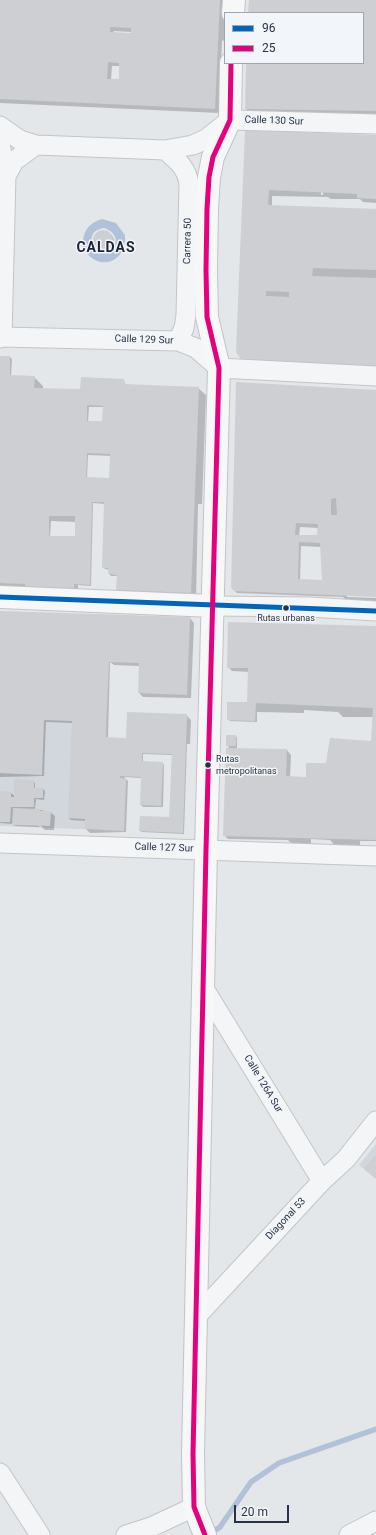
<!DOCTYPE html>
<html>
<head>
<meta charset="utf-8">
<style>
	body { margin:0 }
	#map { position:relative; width:376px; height:1535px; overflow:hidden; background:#e4e7ea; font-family:Roboto,sans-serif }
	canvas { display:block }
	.legend { position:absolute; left:224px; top:12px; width:140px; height:52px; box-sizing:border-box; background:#f2f5f9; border:1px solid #a1a7b1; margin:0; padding:5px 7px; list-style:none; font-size:12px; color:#283246 }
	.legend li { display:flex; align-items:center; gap:8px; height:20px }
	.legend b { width:20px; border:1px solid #a1a7b1 }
	.scale { position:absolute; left:234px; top:1505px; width:55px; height:18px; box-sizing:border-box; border:2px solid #283246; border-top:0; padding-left:5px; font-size:12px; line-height:14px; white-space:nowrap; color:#283246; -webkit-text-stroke:3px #f2f5f9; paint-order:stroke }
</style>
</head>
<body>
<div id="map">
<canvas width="376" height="1535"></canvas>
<ul class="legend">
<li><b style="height:5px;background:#0065bd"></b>96</li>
<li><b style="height:5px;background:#e5007d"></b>25</li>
</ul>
<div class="scale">20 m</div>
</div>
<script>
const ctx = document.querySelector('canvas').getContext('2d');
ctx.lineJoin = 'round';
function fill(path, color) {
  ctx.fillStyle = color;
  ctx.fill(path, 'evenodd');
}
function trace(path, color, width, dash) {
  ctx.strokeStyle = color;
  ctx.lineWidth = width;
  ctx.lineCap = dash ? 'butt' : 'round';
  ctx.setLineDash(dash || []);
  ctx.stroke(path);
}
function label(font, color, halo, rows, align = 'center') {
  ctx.font = font + ' Roboto,sans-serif';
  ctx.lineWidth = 3;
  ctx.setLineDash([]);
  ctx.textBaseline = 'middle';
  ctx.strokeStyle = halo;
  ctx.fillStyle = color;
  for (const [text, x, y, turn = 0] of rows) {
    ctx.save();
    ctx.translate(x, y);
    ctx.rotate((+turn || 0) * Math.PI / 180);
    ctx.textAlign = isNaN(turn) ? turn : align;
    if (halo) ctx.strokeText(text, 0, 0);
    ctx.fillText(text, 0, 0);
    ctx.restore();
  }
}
const built = new Path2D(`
	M22 693 71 703 107 704 103 830 0 826V773L19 774Z
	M376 1144V1179L359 1165Z`);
const water = new Path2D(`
	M102 219 116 223 125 235C127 264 96 273 83 247 82 232 88 223 102 219ZM104 228C113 231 120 239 113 247 99 263 78 232 104 228Z`);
const shadow = new Path2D(`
	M0 0H224L225 19 224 41 222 40 219 113 0 103ZM114 31 132 32V34H113ZM112 66H120V80H111Z
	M250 0H376V120L250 113 246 109 248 63H363V13H249Z
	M246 131 376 136V203L363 202 360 199H331L328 197 272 196V206L376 210V373L247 364ZM322 175H324L323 195H321Z
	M96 241a9 9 0 1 1 18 0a9 9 0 1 1-18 0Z
	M0 357H10L12 359 11 376 34 377 43 386V389L80 390 124 380 125 385 198 388 206 395 202 504H198L196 599 123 596 117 590 118 576H111L109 574V570L103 568 105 504 93 503 91 586 78 585V592L0 591ZM89 407H104L103 422H88ZM88 455 111 456 110 479 87 478ZM51 521 77 522V540L50 537Z
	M376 391V596L347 595V597L376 598V604L349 603 343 597 237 593 232 588ZM300 527 319 528 318 536H299ZM301 546 321 547 323 581 300 580Z
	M0 612 190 618 194 623 191 698 143 697 139 693 140 666 114 665 110 662 108 738 127 739 186 715 191 720 190 744H187L184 834 142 832 140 831 170 818 172 755 143 754V762L162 763 164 765 163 807H143L141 805V778L124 777 128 781 126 832 90 833 85 828 86 821 71 820 69 818 73 723 46 722 44 776 0 777Z
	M376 627V841H360V848H337L330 840 311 839V845H293L288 840 228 839 224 835 230 749 227 745 236 736 237 738V749L287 750 291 755 290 778H309L327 766 328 749 372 743 373 717H343L338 712 304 710V713L257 712V722L230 721 228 719 250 704 249 672 232 671 228 667Z
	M33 781 35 783V789H43L45 791 44 800 36 799 35 809 50 812 55 816 54 830H45L37 822 35 823 40 827 15 826 13 824 0 823V792L11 793 15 796Z`);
const stream = new Path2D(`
	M210 1534 220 1527 251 1482 279 1463 376 1429`);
const building = new Path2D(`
	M0 0H220L215 109 0 99ZM110 27 131 28V33L110 32ZM108 62 119 63V79H107Z
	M249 0H376V111L245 109 246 63H363V13H248Z
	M245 130 376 135V199L357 198V194L269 190 268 205 376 209V270L313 268 312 276 376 278V366L242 361 236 352ZM266 291 289 292V297L266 296Z
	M93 240a10 10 0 1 1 20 0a10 10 0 1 1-20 0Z
	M0 356H10V375L35 376 34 388 80 389 81 377 124 379V384L199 387 191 593 116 590 117 575 108 574V568H102L104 502H92L90 585 74 584V588L25 587V584L0 583ZM87 405 103 406 102 421H87ZM87 453 110 454 109 478 86 477ZM49 516H75V536H49Z
	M236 382 376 390V597L234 591 231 588ZM336 498 337 515H331V499ZM296 523 318 524 317 535H295ZM299 542 320 543 322 580 298 579Z
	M0 611 190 617 187 695 138 693 139 663 109 662 107 704 106 737 126 738 127 712 187 714 183 833 139 831 140 816 169 817 172 754 142 753V761L163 762 161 806 140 805 141 777 120 776V778L126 779 124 831 84 829 85 819 68 818 72 721 44 720 42 775 0 773Z
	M228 622 376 626V840L223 836 226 748 287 749 286 776 306 777V763H326L330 738 371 741 373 708 256 703 255 721 227 720V702H247L248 668H227Z
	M226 735H236V746H226Z
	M14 779 34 780V788H43V798H34V807H11L10 822H0V791L11 792V797H14Z
	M13 808 40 809V811H51L50 826 12 825Z
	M376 1154V1179L364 1169Z`);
const minor = new Path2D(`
	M0 126 20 140 36 145 165 150 193 145 206 139 230 120 376 124
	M0 144 6 176 2 337
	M165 150C177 160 187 168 189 184L186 315 184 328 178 341
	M6 176 14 161 36 145
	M0 338 2 337 178 341 196 348 219 368 376 376
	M213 606 310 607 376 611
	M0 843 376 856
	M203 987 322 1181
	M195 1318 322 1181 346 1159 376 1121
	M0 1473 40 1535
	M126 1535 151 1527 194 1507
	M349 1535 376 1521`);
const major = new Path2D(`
	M233 13 234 0
	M0 597 213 606
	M205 1535 194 1507 193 1454 206 850 219 368 207 317 206 270 207 209 209 177 213 157 230 120 231 63`);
const bus1 = new Path2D(`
	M0 597 376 611`);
const bus2 = new Path2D(`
	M205 1535 194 1507 193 1454 206 850 219 368 207 317 206 270 207 209 209 177 213 157 230 120 231 63`);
const markers = [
	[286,608,3.5,"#283246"],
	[208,765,3.5,"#283246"]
];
const busNames = [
	["Rutas urbanas",286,619],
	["Rutas",216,760,"left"],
	["metropolitanas",216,772,"left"]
];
const streetNames = [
	["Calle 130 Sur",274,121,2],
	["Carrera 50",188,241,-89],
	["Calle 129 Sur",144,340,2],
	["Calle 127 Sur",164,848,2],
	["Calle 126A Sur",263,1084,59],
	["Diagonal 53",286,1219,-47]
];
const districtNames = [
	["CALDAS",106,248]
];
fill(built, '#d2d6dd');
fill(water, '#b0c2d7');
fill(shadow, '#0003');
trace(stream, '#b0c2d7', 5.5);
fill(building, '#cdcfd2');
trace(minor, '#c2c5c8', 21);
trace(major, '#c0c3c8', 24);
trace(minor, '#f3f5f6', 19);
trace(major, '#f7f7f8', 22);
trace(bus1, '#0065bd', 5);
trace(bus2, '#e5007d', 5);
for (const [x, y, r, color] of markers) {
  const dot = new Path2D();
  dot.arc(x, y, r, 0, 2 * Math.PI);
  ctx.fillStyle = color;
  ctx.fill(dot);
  trace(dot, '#f2f5f9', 1.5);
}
label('9px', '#283246', '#f2f5f9', busNames);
label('10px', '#283246', '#f2f5f9', streetNames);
ctx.letterSpacing = '1px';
label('bold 14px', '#1a2337', '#f2f5f9', districtNames);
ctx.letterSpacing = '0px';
</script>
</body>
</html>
